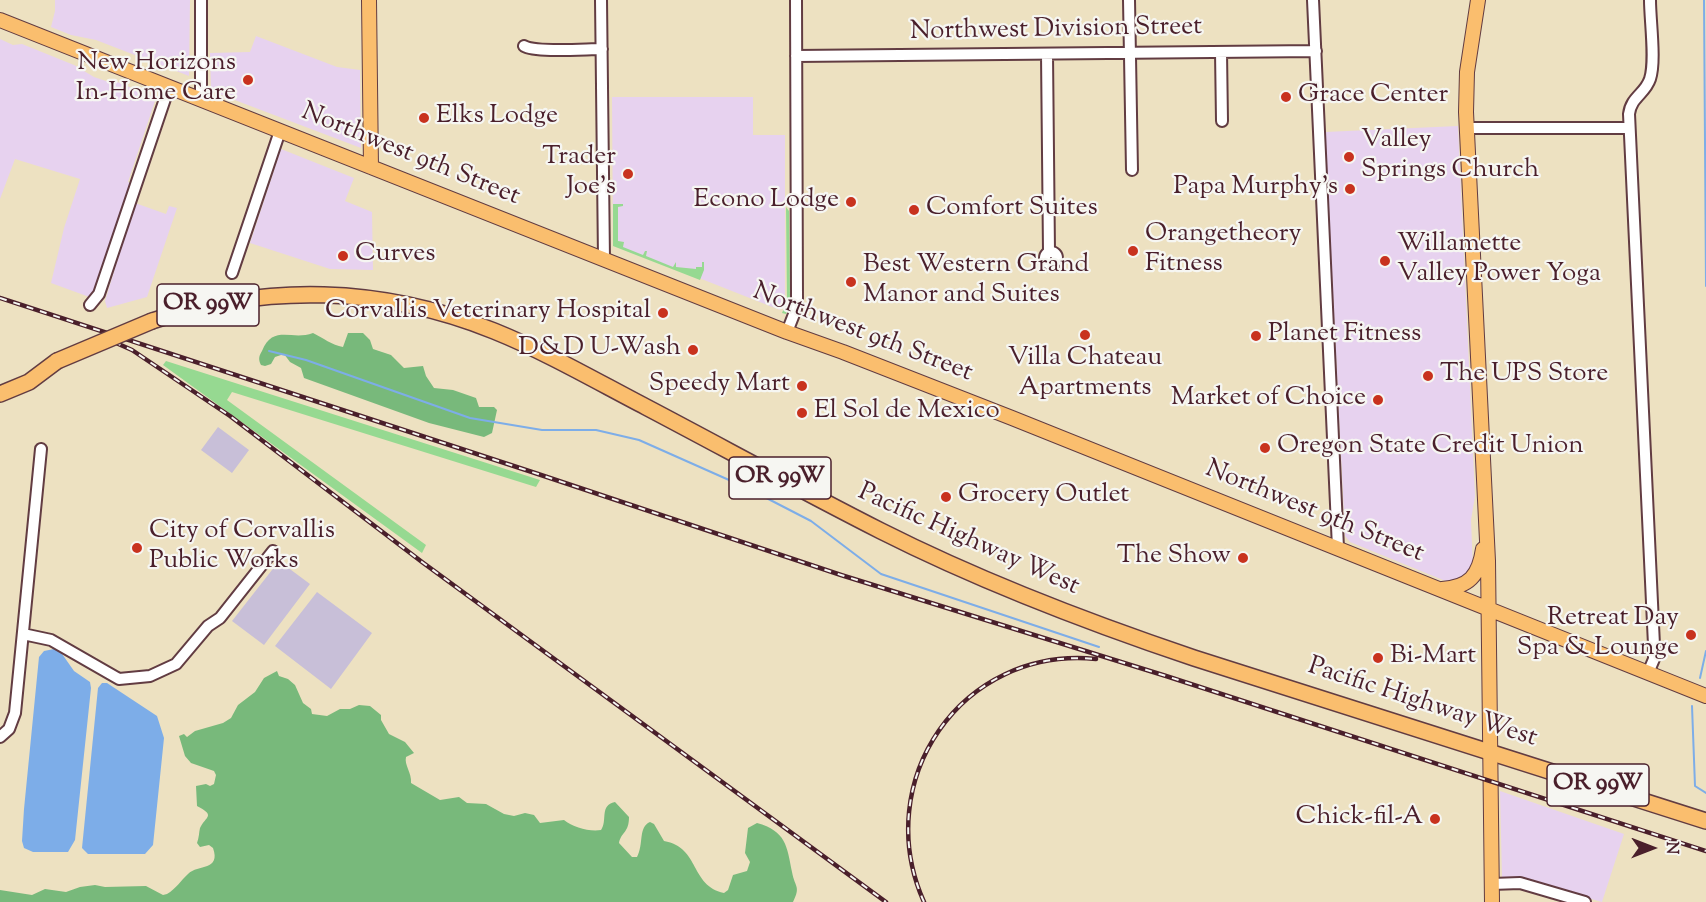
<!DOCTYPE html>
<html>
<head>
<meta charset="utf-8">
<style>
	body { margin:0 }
	#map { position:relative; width:1706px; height:902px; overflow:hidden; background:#ede1c1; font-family:"Sorts Mill Goudy",serif }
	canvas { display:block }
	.north { position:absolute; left:1622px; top:818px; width:60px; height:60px; -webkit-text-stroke:4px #f6f6f2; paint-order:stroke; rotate:90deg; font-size:16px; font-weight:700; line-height:24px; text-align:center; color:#4a1f2b }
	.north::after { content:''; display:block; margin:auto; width:21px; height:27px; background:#4a1f2b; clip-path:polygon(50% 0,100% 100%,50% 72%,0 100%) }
</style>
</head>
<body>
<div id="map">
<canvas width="1706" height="902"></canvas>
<div class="north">N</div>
</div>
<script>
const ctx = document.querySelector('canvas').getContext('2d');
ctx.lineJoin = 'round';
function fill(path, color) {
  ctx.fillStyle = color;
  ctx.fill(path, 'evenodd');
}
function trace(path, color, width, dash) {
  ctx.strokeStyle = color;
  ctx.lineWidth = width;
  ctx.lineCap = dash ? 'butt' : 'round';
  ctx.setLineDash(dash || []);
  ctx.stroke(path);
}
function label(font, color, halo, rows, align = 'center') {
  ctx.font = font + ' "Sorts Mill Goudy",serif';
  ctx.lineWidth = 4.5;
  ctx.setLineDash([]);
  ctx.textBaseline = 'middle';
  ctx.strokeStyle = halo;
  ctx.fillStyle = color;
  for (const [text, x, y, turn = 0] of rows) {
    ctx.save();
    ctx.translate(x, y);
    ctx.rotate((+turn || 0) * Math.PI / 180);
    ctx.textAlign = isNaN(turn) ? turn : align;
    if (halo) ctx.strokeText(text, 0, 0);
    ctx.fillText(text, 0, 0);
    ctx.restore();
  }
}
const built = new Path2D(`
	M55 0H190L189 76 96 40 71 35 51 27 55 11Z
	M256 36 337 67 360 70 361 148 211 91 210 53 250 52Z
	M0 39 13 45 22 44 74 65 94 77 109 82 115 81 156 98 128 182 130 183 92 298 51 283 64 228 80 179 15 159 0 199Z
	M612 97H753V135H785V300L780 310 613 244Z
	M1458 126 1475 496 1471 520 1473 570 1472 575 1448 582 1350 542 1345 536 1325 132Z
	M281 149 354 178 345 201 372 212 373 270 330 269 250 243Z
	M135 203 166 214 169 206 177 208 147 297 107 308 105 301Z
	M1500 791 1624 834 1602 902 1519 879 1502 878Z`);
const industrial = new Path2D(`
	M218 427 249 450 232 473 201 450Z
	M279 561 310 584 264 645 232 621Z
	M317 592 372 633 331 689 275 646Z`);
const green = new Path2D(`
	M613 204H623V206L618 207V241L624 242 623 247 643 255 645 251H647L646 256 673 267 676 262V267L696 269V267H702V262H704V270L700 280 613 246Z
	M786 207 789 211 790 301 786 314 782 313 787 301Z
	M166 361 540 480 536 487 232 392 227 400 426 545 422 553 163 365Z`);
const forest = new Path2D(`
	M313 333C323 338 332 345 343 347L348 333H363L370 340 373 349 391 355 404 368 423 366 426 376 434 388 453 390 476 398 479 407H494L497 410 492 433 484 437 429 423 304 378 301 368 290 362 284 354 275 357 271 364 265 366 261 365C258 359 259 356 262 351 273 324 292 341 313 333Z
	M277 671 279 676 288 679 295 685 303 703 311 709 312 714 327 716 340 709H350L359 705 370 706 381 715V720L389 734 405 742 414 753 406 757C404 765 412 773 411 783L440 800 459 797 467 803 486 804 504 814 514 816 525 813 534 815 540 823 564 820C573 827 589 832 601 830 608 821 599 805 615 802L629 817C629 833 621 832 619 843L632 857H637C644 844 638 827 650 822L654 824 664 841C700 847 690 886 724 893L728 890 733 875 747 871 750 862 745 853 748 828 757 823C786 831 787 846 792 872 795 888 801 886 793 902H0V890L32 895 45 889 66 892 80 887 95 885 105 887 146 886 163 895 167 894C176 889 181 880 188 874 198 864 221 871 213 848L209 845 200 847 197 843C199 838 199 832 200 828 206 816 216 816 197 806L196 786 206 784 210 786 214 784 216 775 214 771 191 763 185 756 179 736 184 734 187 737 195 731 223 723 231 718 238 705 255 692 264 678Z`);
const water = new Path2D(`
	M54 649 60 651 74 671 90 682 91 688 75 840 68 852H33L24 848 22 841 24 809 39 657 44 651Z
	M102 683H107L157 716 164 738 153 845 145 854H88L82 848 98 688Z`);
const stream = new Path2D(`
	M1704 0 1706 286
	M269 351 306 360 470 418 542 430H596L639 440 747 488 811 521 881 574 1099 647
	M1700 678 1706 651
	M1692 706 1695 786 1706 793`);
const minor = new Path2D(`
	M201 0V99
	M601 0 604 259
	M1129 0 1132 170
	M1313 0 1338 548
	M524 46C536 53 585 49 602 49
	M1221 52 1222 121
	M1047 54 1049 252
	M796 56 1316 51
	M1467 128H1629
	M1045 258a6 6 0 1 1 12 0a6 6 0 1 1-12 0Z
	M232 273 280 131
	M90 305 99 294 169 87
	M787 332 796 309 797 298 796 0
	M23 634 51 640 119 679 150 676 176 664 208 626 220 618 273 551
	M1648 673 1654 659V645L1629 114C1631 97 1645 94 1650 79 1656 61 1650 21 1650 0
	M0 737 9 729 15 713 41 449
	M1492 884 1520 883 1585 902`);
const major = new Path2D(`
	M369 0 371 167
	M1478 0 1467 72 1466 112 1488 561 1492 902
	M0 20 787 332 843 352 1012 418 1706 696
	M1442 589C1469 587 1479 576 1483 549`);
const highway = new Path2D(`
	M152 321C266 283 382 286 494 331 546 352 596 381 646 407 724 448 802 491 881 531 982 582 1087 622 1194 658L1706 821
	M0 394 29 382 57 361`);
const rail = new Path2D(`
	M0 298 532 472 841 575 1166 676 1706 851
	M114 342 132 350 230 416 422 562 886 902
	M924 902C870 781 961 646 1096 659`);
const highwayBridge = new Path2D(`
	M57 361 152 321`);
const markers = [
	[248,80,6,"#c8321e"],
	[1286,97,6,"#c8321e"],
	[424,118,6,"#c8321e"],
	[1349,157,6,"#c8321e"],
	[628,174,6,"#c8321e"],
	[1350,189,6,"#c8321e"],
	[851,202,6,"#c8321e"],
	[914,210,6,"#c8321e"],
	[1133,251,6,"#c8321e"],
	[343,256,6,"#c8321e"],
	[1385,261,6,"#c8321e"],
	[851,282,6,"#c8321e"],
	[663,313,6,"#c8321e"],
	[1085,335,6,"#c8321e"],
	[1256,336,6,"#c8321e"],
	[693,350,6,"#c8321e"],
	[1428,376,6,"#c8321e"],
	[802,386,6,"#c8321e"],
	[1378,400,6,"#c8321e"],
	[802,413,6,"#c8321e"],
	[1265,448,6,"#c8321e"],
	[946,497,6,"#c8321e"],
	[137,548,6,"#c8321e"],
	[1243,558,6,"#c8321e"],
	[1691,635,6,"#c8321e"],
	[1378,658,6,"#c8321e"],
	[1435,819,6,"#c8321e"]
];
const shields = [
	[208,305,102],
	[780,478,102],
	[1598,785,102]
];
const shieldNames = [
	["OR 99W",208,305],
	["OR 99W",780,478],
	["OR 99W",1598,785]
];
const streetNames = [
	["Northwest Division Street",1056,31,-1],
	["Northwest 9th Street",410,156,22],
	["Northwest 9th Street",862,334,21],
	["Northwest 9th Street",1314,513,22],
	["Pacific Highway West",968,541,24],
	["Pacific Highway West",1422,704,18]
];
const poiNames = [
	["New Horizons",236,65,"right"],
	["In-Home Care",236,95,"right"],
	["Grace Center",1298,97],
	["Elks Lodge",436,118],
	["Valley",1361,142],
	["Springs Church",1361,172],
	["Trader",616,159,"right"],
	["Joe's",616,189,"right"],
	["Papa Murphy's",1338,189,"right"],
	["Econo Lodge",839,202,"right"],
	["Comfort Suites",926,210],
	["Orangetheory",1145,236],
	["Fitness",1145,266],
	["Willamette",1397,246],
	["Valley Power Yoga",1397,276],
	["Curves",355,256],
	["Best Western Grand",863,267],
	["Manor and Suites",863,297],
	["Corvallis Veterinary Hospital",651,313,"right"],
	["Planet Fitness",1268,336],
	["D&D U-Wash",681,350,"right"],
	["Villa Chateau",1085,360,"center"],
	["Apartments",1085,390,"center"],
	["The UPS Store",1440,376],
	["Speedy Mart",790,386,"right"],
	["Market of Choice",1366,400,"right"],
	["El Sol de Mexico",814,413],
	["Oregon State Credit Union",1277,448],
	["Grocery Outlet",958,497],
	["City of Corvallis",149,533],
	["Public Works",149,563],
	["The Show",1231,558,"right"],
	["Retreat Day",1679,620,"right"],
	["Spa & Lounge",1679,650,"right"],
	["Bi-Mart",1390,658],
	["Chick-fil-A",1423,819,"right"]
];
fill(built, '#e7d2ef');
fill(industrial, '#c8bfd8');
fill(green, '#96d991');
fill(forest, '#78b97b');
fill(water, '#7dade8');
trace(stream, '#7dade8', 2);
trace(minor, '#623c42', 14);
trace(major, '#623c42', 16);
trace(highway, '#623c42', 18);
trace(minor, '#fff', 10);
trace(major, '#fabe6e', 14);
trace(highway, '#fabe6e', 15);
trace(rail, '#4a1f2b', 4.5);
trace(rail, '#f6f6f2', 2, [7]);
trace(highwayBridge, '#623c42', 18, []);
trace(highwayBridge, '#fabe6e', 15);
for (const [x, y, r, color] of markers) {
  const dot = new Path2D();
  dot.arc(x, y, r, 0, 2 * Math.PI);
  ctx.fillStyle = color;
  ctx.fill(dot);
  trace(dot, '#f6f6f2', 2);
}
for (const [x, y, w] of shields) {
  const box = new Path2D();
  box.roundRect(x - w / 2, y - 21, w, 42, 4.5);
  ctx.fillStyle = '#f6f6f2';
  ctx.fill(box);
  trace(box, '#4a1f2b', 1.5);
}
label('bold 24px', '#4a1f2b', null, shieldNames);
label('26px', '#4a1f2b', '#f6f6f2', streetNames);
label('26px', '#4a1f2b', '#f6f6f2', poiNames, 'left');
</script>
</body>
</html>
